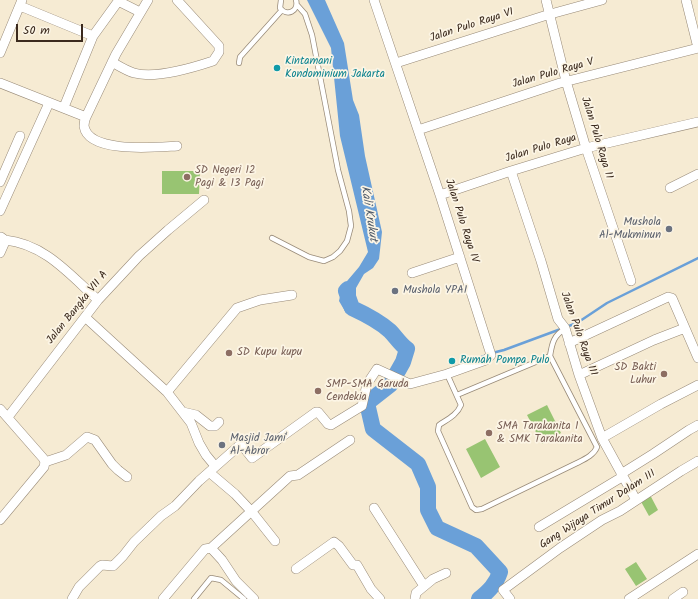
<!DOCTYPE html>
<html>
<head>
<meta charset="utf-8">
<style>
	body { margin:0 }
	#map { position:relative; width:698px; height:599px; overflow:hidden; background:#f6ebd3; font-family:Kalam,sans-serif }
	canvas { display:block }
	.scale { position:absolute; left:16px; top:24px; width:67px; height:18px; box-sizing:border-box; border:2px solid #3b2a1e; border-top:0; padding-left:5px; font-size:12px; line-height:14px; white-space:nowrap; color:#3b2a1e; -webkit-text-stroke:3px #fcf5e5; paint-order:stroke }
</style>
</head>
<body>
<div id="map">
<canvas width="698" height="599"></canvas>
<div class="scale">50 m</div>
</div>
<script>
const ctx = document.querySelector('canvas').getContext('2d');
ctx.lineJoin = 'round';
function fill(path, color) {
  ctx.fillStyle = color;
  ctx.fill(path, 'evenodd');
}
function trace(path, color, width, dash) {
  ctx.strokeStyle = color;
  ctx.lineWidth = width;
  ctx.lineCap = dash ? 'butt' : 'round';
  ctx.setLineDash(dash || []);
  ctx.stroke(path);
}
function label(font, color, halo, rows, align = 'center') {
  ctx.font = font + ' Kalam,sans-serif';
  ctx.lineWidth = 3.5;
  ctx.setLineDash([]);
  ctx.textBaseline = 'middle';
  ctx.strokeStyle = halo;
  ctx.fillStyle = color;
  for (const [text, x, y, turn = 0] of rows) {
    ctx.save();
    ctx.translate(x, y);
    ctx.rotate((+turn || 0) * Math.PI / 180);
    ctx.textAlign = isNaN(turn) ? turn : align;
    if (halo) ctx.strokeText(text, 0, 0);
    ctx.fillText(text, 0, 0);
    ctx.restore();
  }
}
const green = new Path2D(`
	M162 171H200L199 194H162Z
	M547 405 561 433 542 444 527 415Z
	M485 439 500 467 481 478 466 449Z
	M649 493 658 510 649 516 639 498Z
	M636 562 647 579 636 586 625 569Z`);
const water = new Path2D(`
	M307 0H325L344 43 353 100 359 115 365 156 382 232 379 259 373 268 364 274 356 288V299L352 308 346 313 339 301 342 287 359 267 368 252 340 136 331 48Z`);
const stream = new Path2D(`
	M492 353 504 350 577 323 607 303 698 258
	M462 364 487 355`);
const river = new Path2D(`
	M348 289 346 291 352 308C365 314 379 321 390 331 396 337 400 344 407 349L403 362 390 385 367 403 373 429 418 464 428 487V510L437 528 476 546 500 572C496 584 489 591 479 599`);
const service = new Path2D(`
	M281 0 280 8C287 17 299 11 296 0
	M239 63 240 57 282 10
	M272 238 309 257 324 261 333 257 340 251 347 241 351 226 349 211 338 170 312 35 305 14 297 5
	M550 356C552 343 554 335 565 329
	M447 374 461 405C457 415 448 419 439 425L438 431 472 507 476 510 482 509 577 463C585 459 594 455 597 447L550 356 457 395
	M194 599 211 578 221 580 244 599`);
const minor = new Path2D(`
	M148 0 116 54 86 117C85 119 84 123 84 126 88 154 157 147 177 146
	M546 0 566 81 586 148 631 281
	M686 0 698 48
	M118 1 140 12
	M20 6 93 36
	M0 53 22 0
	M112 62C119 66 127 71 134 73 156 79 192 68 213 61L219 52V46L177 0
	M396 63 547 15 602 0
	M0 83 86 117
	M64 107 93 36 119 0
	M418 130 560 83 698 48
	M511 171 541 261 558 319 565 328 579 375 602 438 636 500
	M0 182 20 136
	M670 188 698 174
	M440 195 511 171 586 148 698 122
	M0 211 49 103
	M5 240C45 244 70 275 98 300
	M0 253 4 244 5 240 1 237
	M412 273 460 257
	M85 317 167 392 191 423 199 443 206 455 215 466
	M569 343 668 297 672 298 685 328
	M579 375 654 340 685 328 698 358
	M167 392 237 308 260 300 292 295
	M0 409 43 458 45 462 44 467 0 520
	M183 412 196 415 210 426H215L219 422
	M8 417 98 300 139 256 168 230 204 200
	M602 438 661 404 698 385
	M45 462 66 455 87 437 95 440 112 464 118 470 127 477
	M209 472 235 494 252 512 275 541
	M621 474 653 454 689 430 698 425
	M374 508 424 586
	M539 527 622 477
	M211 548 222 560 236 581 254 599
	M296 569 334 542 339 546 353 565H357L371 589 380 599
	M72 599 79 587 100 566 102 565 113 566 123 556 134 542 161 516 175 506 199 481 241 444 252 458 316 412H318L328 424 331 425 362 406 367 384 377 369 410 384 447 374 486 360 491 355 440 195 374 0
	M163 599 205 549 211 548 290 476 298 475 350 440
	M415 599 416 593 433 579 446 573
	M510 599 503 590 560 548 602 520 620 511 681 471 698 461
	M629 599 698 554
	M673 599 683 592`);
const markers = [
	[277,68,4,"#0f9aa8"],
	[187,177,4,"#8d6e63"],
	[669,229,4,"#6b7280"],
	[395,291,4,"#6b7280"],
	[229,353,4,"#8d6e63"],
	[452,361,4,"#0f9aa8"],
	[664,374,4,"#8d6e63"],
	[318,391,4,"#8d6e63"],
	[489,433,4,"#8d6e63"],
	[222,445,4,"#6b7280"]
];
const streetNames = [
	["Jalan Pulo Raya VI",472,26,-18],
	["Jalan Pulo Raya V",553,74,-16],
	["Jalan Pulo Raya II",596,138,73],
	["Jalan Pulo Raya",541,149,-17],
	["Jalan Pulo Raya IV",461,221,72],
	["Jalan Bangka VII A",78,308,-51],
	["Jalan Pulo Raya III",578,334,70],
	["Gang Wijaya Timur Dalam III",598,510,-33]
];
const cultureNames = [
	["Kintamani",285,62],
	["Kondominium Jakarta",285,75],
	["Rumah Pompa Pulo",460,361]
];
const educationNames = [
	["SD Negeri 12",195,171],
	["Pagi & 13 Pagi",195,184],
	["SD Kupu kupu",237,353],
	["SD Bakti",656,368,"right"],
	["Luhur",656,381,"right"],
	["SMP-SMA Garuda",326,385],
	["Cendekia",326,398],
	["SMA Tarakanita 1",497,427],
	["& SMK Tarakanita",497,440]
];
const worshipNames = [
	["Mushola",661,223,"right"],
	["Al-Mukminun",661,236,"right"],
	["Mushola YPAI",403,291],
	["Masjid Jami'",230,439],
	["Al-Abror",230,452]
];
const waterNames = [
	["Kali Krukut",368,214,81]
];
fill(green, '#98c472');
fill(water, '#6aa0d8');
trace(stream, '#6aa0d8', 2.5);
trace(river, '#6aa0d8', 16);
trace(service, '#988a78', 6);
trace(minor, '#988a78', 10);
trace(service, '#fff', 4.5);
trace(minor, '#fff', 9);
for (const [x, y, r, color] of markers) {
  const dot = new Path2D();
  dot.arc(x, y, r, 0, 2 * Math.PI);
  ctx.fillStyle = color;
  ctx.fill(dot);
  trace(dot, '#fcf5e5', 1.5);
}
label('11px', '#3b2a1e', '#fcf5e5', streetNames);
label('11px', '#0d838f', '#fcf5e5', cultureNames, 'left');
label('11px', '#785e54', '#fcf5e5', educationNames, 'left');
label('11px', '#5b616d', '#fcf5e5', worshipNames, 'left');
label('italic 12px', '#4e5968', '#fcf5e5', waterNames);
</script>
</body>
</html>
